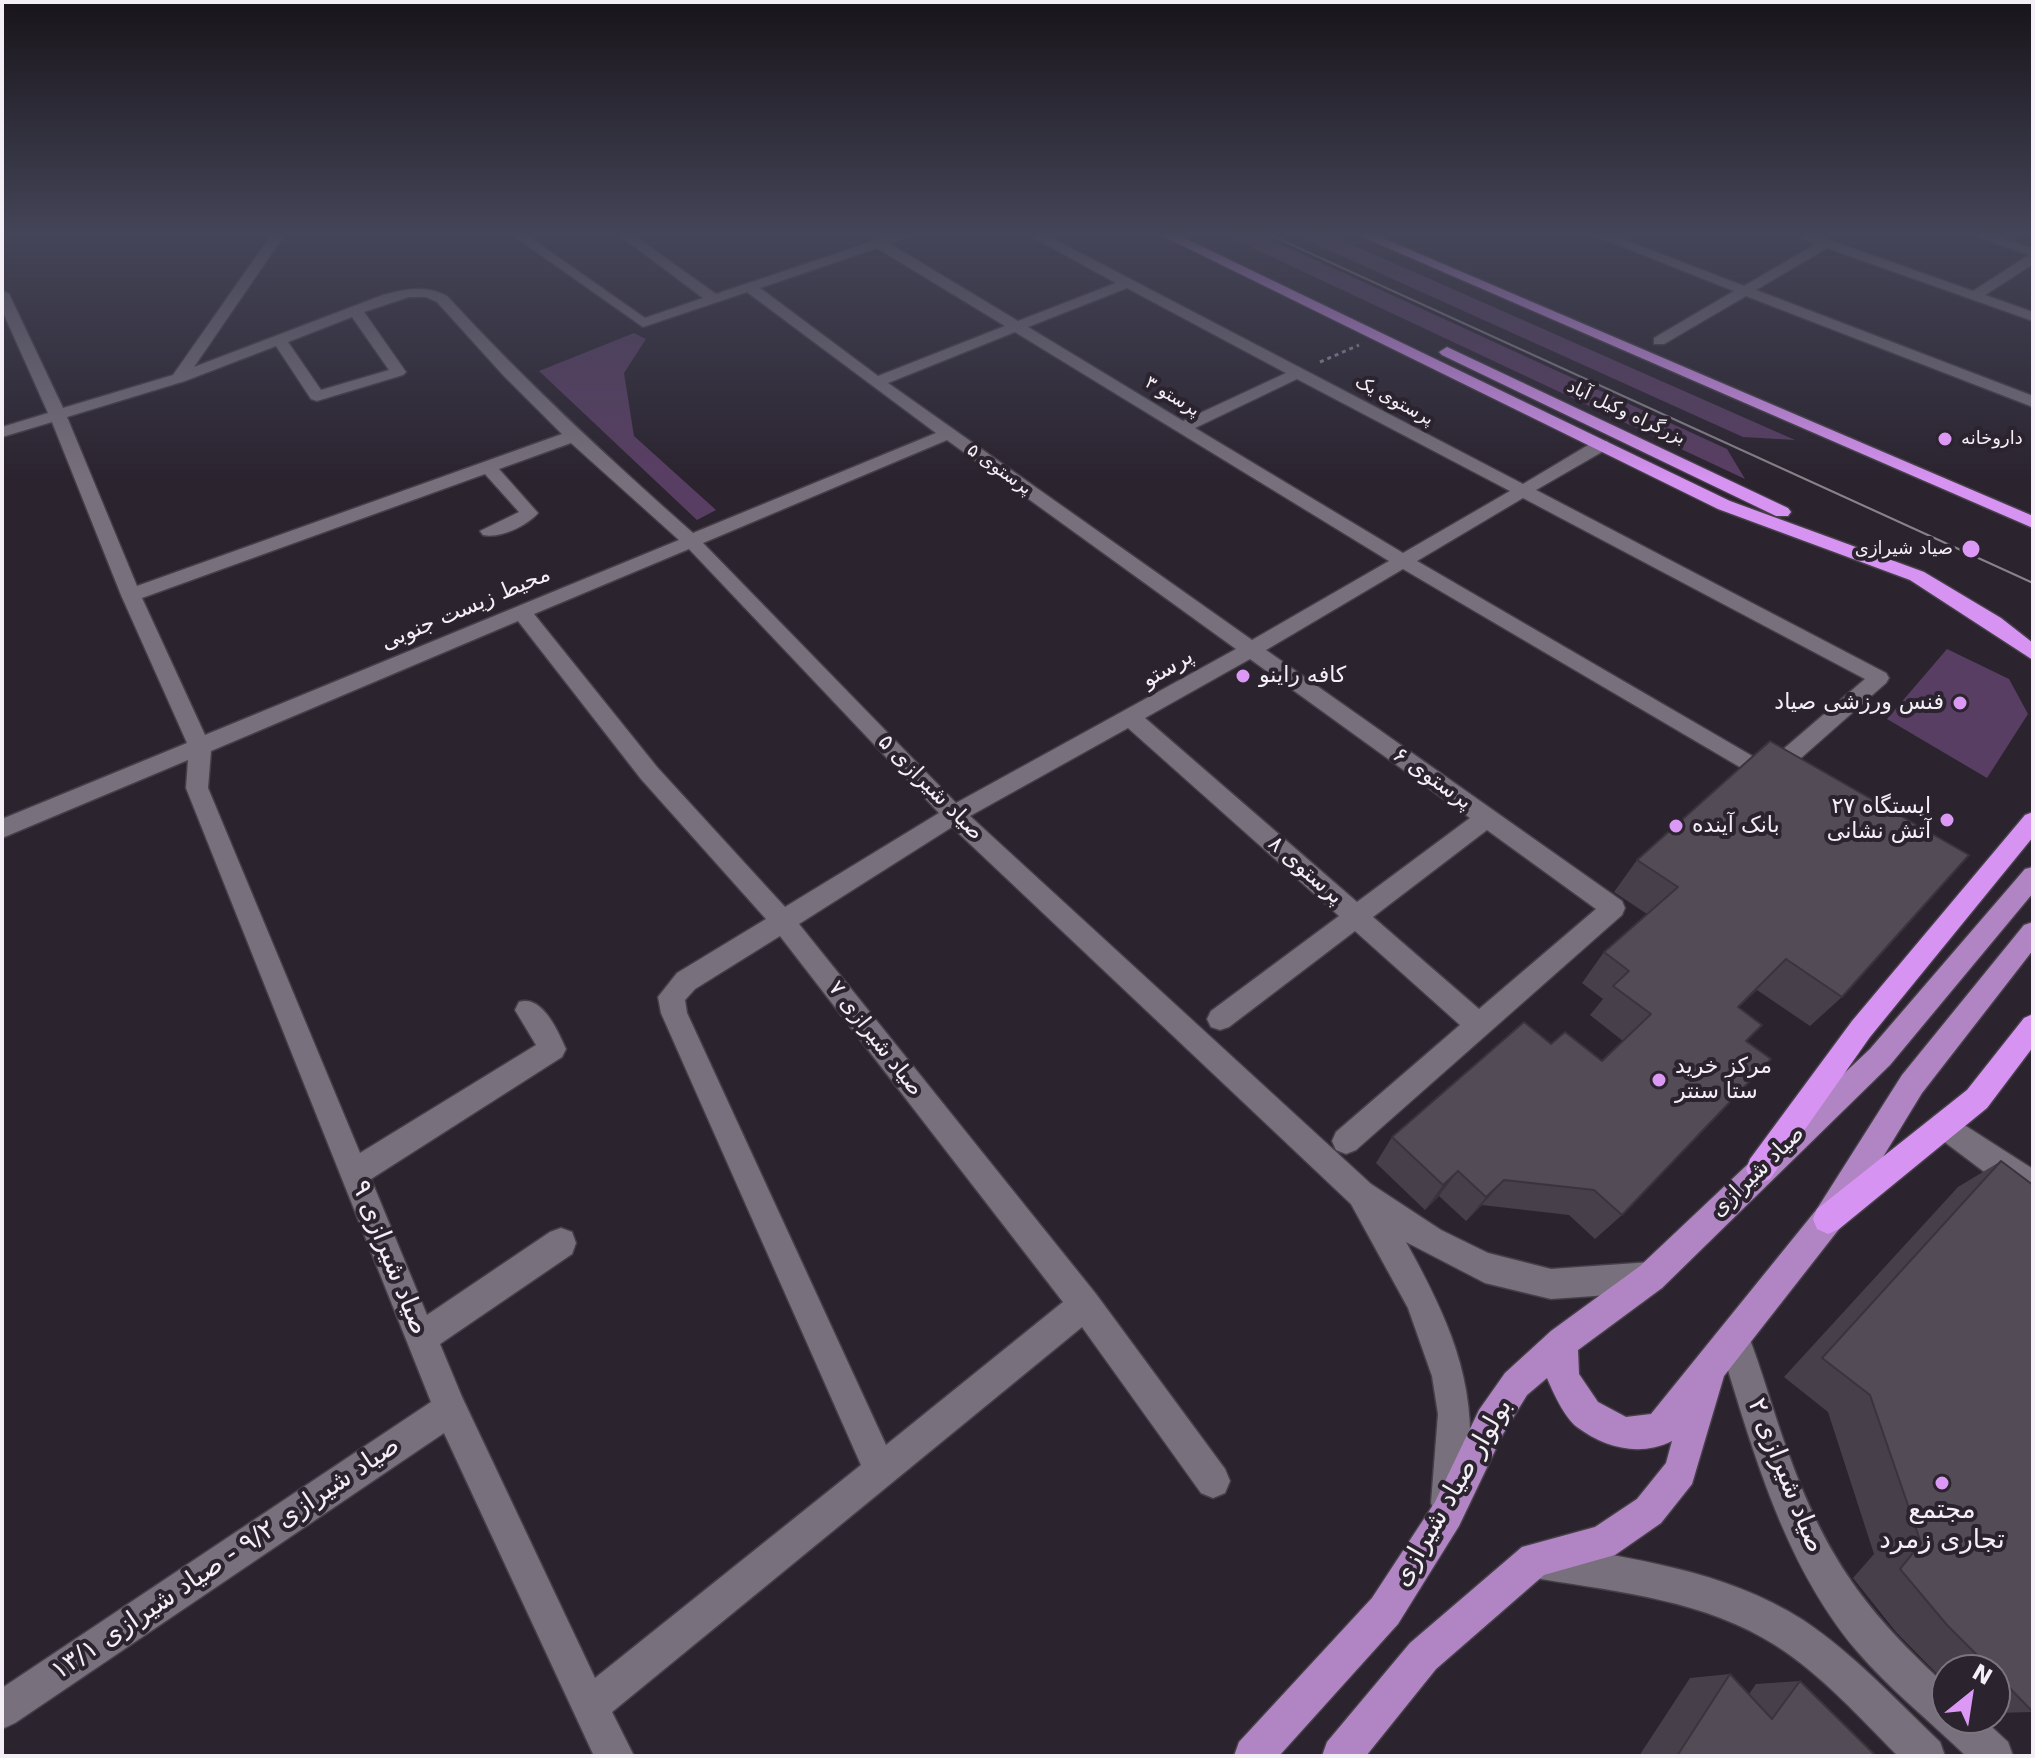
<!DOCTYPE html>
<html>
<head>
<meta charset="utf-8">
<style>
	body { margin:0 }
	#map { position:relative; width:2035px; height:1758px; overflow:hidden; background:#2b242f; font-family:"DejaVu Sans",sans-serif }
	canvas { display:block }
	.frame { position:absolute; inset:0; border:4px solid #f4eff7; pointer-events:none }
	.north { position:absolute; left:1931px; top:1654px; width:80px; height:80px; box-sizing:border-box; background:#2b242f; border:2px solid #7b757f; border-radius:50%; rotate:30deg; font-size:22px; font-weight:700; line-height:32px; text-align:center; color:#f4eff7 }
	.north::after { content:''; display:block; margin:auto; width:28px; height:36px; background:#db99f5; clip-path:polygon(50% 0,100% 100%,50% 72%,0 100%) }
</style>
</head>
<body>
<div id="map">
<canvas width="2035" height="1758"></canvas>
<div class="frame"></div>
<div class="north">N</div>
</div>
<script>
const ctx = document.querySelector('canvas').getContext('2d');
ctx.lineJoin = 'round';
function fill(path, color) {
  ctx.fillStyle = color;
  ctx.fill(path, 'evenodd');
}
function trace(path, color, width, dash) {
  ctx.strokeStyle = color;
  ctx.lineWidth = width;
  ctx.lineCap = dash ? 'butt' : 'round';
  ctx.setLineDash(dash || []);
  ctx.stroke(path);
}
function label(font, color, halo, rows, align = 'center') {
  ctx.font = font + ' "DejaVu Sans","Noto Naskh Arabic",sans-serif';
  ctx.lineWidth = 8;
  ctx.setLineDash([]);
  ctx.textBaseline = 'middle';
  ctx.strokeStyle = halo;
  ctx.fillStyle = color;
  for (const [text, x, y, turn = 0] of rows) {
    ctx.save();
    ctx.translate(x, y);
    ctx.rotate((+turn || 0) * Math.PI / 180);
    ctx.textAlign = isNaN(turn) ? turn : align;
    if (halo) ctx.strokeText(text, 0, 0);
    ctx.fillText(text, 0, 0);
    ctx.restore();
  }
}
const green = new Path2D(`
	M1223 234H1259L1727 449 1745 479Z
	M1293 234H1328L1795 440 1743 437Z
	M634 333 646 339 624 373 634 436 716 510 697 520 539 371Z
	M1947 649 2009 679 2028 714 1987 778 1887 719Z`);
const path = new Path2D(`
	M1320 362 1359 345`);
const minor = new Path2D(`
	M272 234H285L194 367 383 295C406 289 425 285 447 296 525 381 607 457 693 533L936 433 747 292 643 327 511 234H525L645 318 703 298 618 234H632L716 294 895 234H914L890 244 1018 321 1116 283 1027 234H1044L1523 484 1595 441H1607L1609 445 1607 449 1536 490 1886 673 1889 678 1886 683 1775 781 1767 783 1403 569 1266 650 1622 901 1625 908 1622 915 1356 1150 1346 1154 1336 1150 1332 1141 1336 1132 1460 1025 1355 931 1229 1027 1220 1030 1211 1027 1207 1019 1211 1011 1339 916 1128 728 970 816 1371 1184 1441 1230 1488 1253 1551 1269 1651 1262 1662 1266 1666 1277 1662 1288 1651 1292 1551 1299 1485 1283 1406 1242C1447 1316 1477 1380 1469 1466 1467 1483 1467 1500 1460 1515L1448 1520 1436 1515 1431 1503 1438 1414 1432 1376 1408 1308 1351 1204 952 827 799 924 1096 1294 1225 1469 1230 1481 1225 1493 1213 1498 1201 1493 1082 1327 612 1712 634 1756H594L444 1433 15 1723 2 1729V1688L431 1402 186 788 188 760 2 838V819L187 743 121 595 52 422 2 437V427L48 413 2 310V290L9 294 63 408 173 375ZM877 248 1005 326 878 376 760 288ZM1127 288 1286 373 1183 421 1028 327ZM409 297H426L437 302 503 375 562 434 137 586 67 417 185 381 276 346 311 399 317 401 403 375 406 372 364 312ZM352 317 389 370 321 390 288 342ZM1015 332 1389 561 1252 640 888 383ZM1297 379 1510 491 1403 553 1195 428ZM947 440 1236 649 956 803 703 543ZM571 443 679 540 205 735 142 598 485 474 519 512 480 531 483 535C499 539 527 526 538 513L499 469ZM1523 498 1865 679 1766 764 1417 561ZM689 549 939 813 785 907 657 767 534 614ZM518 621 641 779 766 919 677 973 658 997 661 1013 861 1465 595 1678 462 1397 440 1344 572 1254 576 1243 572 1232 561 1228 550 1232 427 1315 371 1179 562 1057 566 1049C558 1031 542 994 519 1002L515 1010 536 1045 360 1153 208 788 211 751ZM1250 659 1470 818 1357 902 1145 718ZM1487 830 1596 909 1479 1009 1373 917ZM780 936 1063 1302 886 1445 687 1013 685 1000 695 989Z
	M1591 234H1609L1744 286 1816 244 1794 234H1812L1973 291 2029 255 1970 234H1989L2033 248V264L1985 295 2033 312V321L1827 248 1756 290 2033 396V407L1746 296 1664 344H1654V338L1734 291Z
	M1944 1112 2033 1169V1198L1999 1183 1934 1134 1930 1125 1934 1116Z
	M1734 1322 1745 1327C1762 1368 1773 1413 1789 1455 1826 1558 1867 1613 1947 1686V1718H1982L2008 1742 2013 1756H1966C1930 1721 1889 1689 1856 1650 1782 1562 1752 1446 1718 1338L1723 1327Z
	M1541 1543C1630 1558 1725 1570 1803 1620 1854 1654 1896 1700 1940 1742L1945 1756H1898C1859 1717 1822 1675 1775 1645 1706 1601 1621 1592 1541 1579L1528 1574 1523 1561 1528 1548Z`);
const major = new Path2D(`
	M2033 867V893L1890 1065 1662 1288 1578 1350 1579 1374 1598 1402 1626 1417 1651 1414 1817 1209 1902 1075 2024 925 2033 922V950L1922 1093 1839 1229 1724 1376 1692 1484 1661 1523 1615 1555 1544 1575 1436 1669 1366 1756H1322L1327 1742 1410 1643 1522 1547 1595 1527 1637 1499 1666 1463 1672 1441C1640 1457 1605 1448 1577 1427 1564 1417 1553 1392 1547 1378L1527 1395 1503 1434 1459 1526 1398 1624 1279 1756H1234L1239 1742 1372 1598 1435 1502 1479 1410 1505 1373 1551 1331 1640 1266 1870 1049 2025 869Z`);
const highway = new Path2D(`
	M1159 234H1176L1730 501 1924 572 2001 618 2033 643V660L1910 580 1718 509Z
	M1356 234H1373L2033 516V528Z
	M1447 347 1788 508 1791 512 1788 516H1776L1442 355 1439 352Z
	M2033 812V837L1870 1037 1770 1179 1760 1183 1750 1179 1746 1169 1750 1159 1852 1021 2025 815Z
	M2033 1014V1047L1987 1108 1839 1229 1828 1234 1817 1229 1813 1219 1817 1209 1967 1090 2024 1018Z`);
const tram = new Path2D(`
	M1268 234 2033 583`);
const wall = new Path2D(`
	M1637 860 1842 997 1810 1026 1757 990 1739 1007 1746 1041 1622 1215 1595 1239 1569 1215 1482 1205 1466 1221 1439 1196 1425 1210 1376 1163 1392 1137 1551 1044 1602 1061 1623 1041 1590 1015 1603 999 1582 983 1604 952 1647 914 1614 892Z
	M2001 1161 2033 1712 1995 1713V1670H1947V1684L1896 1632 1853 1578 1874 1554 1828 1412 1784 1377 1958 1187Z
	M1730 1674 1749 1694 1756 1684 1800 1681 1876 1756H1639L1690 1678Z`);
const shadedWall = new Path2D(`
	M1458 1171 1439 1196 1425 1210 1443 1185Z
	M1504 1180 1482 1205 1466 1221 1486 1197Z`);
const building = new Path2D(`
	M1770 741 1969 855 1842 997 1786 959 1738 1007 1762 1025 1746 1041 1771 1059 1622 1215 1594 1190 1504 1180 1486 1197 1458 1171 1443 1185 1392 1137 1524 1022 1551 1044 1565 1032 1602 1061 1651 1014 1613 986 1629 971 1604 952 1678 887 1637 860Z
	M2001 1161 2033 1185V1712L1995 1673V1670H1992L1947 1625 1900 1569 1921 1543 1870 1395 1822 1358Z
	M1730 1674 1772 1719 1800 1681 1876 1756H1677Z`);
const markers = [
	[1945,439,8,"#db99f5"],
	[1971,549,10,"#db99f5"],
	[1243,676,8,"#db99f5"],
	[1960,703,8,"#db99f5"],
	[1947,820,8,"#db99f5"],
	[1676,826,8,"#db99f5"],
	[1659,1080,8,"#db99f5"],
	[1942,1483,8,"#db99f5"]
];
const farStreetnames = [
	["پرستو ۳",1172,397,31],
	["پرستوی یک",1394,401,28],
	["بزرگراه وکیل آباد",1626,413,25],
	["پرستوی ۵",999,470,35]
];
const farPoinames = [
	["داروخانه",1961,439],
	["صیاد شیرازی",1953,549,"right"]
];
const streetNames = [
	["محیط زیست جنوبی",466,609,-23],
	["پرستو",1168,669,-30],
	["پرستوی ۶",1432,779,35],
	["صیاد شیرازی ۵",930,788,45],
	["پرستوی ۸",1305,871,41],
	["صیاد شیرازی ۷",875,1039,52],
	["صیاد شیرازی",1758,1172,-44]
];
const poiNames = [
	["کافه راینو",1259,676],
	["فنس ورزشی صیاد",1944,703,"right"],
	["ایستگاه ۲۷",1931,807,"right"],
	["آتش نشانی",1931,832,"right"],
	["بانک آینده",1692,826],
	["مرکز خرید",1675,1067],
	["ستا سنتر",1675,1092]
];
const nearStreetnames = [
	["صیاد شیرازی ۹",389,1258,68],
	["صیاد شیرازی ۲",1785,1476,68],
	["بولوار صیاد شیرازی",1453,1493,-60],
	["صیاد شیرازی ۹/۲ - صیاد شیرازی ۱۳/۱",226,1559,-34]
];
const nearPoinames = [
	["مجتمع",1942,1511],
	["تجاری زمرد",1942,1541]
];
fill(green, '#593e63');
trace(minor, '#453f48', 3);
trace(major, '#453f48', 3);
trace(highway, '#453f48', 3);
trace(path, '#98929c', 3, [4, 4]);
fill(minor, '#78707c');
fill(major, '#b185c3');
fill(highway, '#d793f2');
trace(tram, '#88828b', 2);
fill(wall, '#47404a');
fill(shadedWall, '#3a343c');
fill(building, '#534b56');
trace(building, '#3a343c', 2);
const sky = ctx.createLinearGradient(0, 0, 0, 480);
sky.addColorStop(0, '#18141a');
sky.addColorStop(0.49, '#444558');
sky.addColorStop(1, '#44455800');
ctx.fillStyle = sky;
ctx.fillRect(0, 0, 2035, 480);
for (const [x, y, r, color] of markers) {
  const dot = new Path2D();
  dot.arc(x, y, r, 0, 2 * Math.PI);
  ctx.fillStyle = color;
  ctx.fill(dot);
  trace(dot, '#2b242f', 3);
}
label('18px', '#f4eff7', '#2b242f', farStreetnames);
label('18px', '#f4eff7', '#2b242f', farPoinames, 'left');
label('22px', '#f4eff7', '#2b242f', streetNames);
label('22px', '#f4eff7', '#2b242f', poiNames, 'left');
label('26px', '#f4eff7', '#2b242f', nearStreetnames);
label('26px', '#f4eff7', '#2b242f', nearPoinames);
</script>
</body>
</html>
